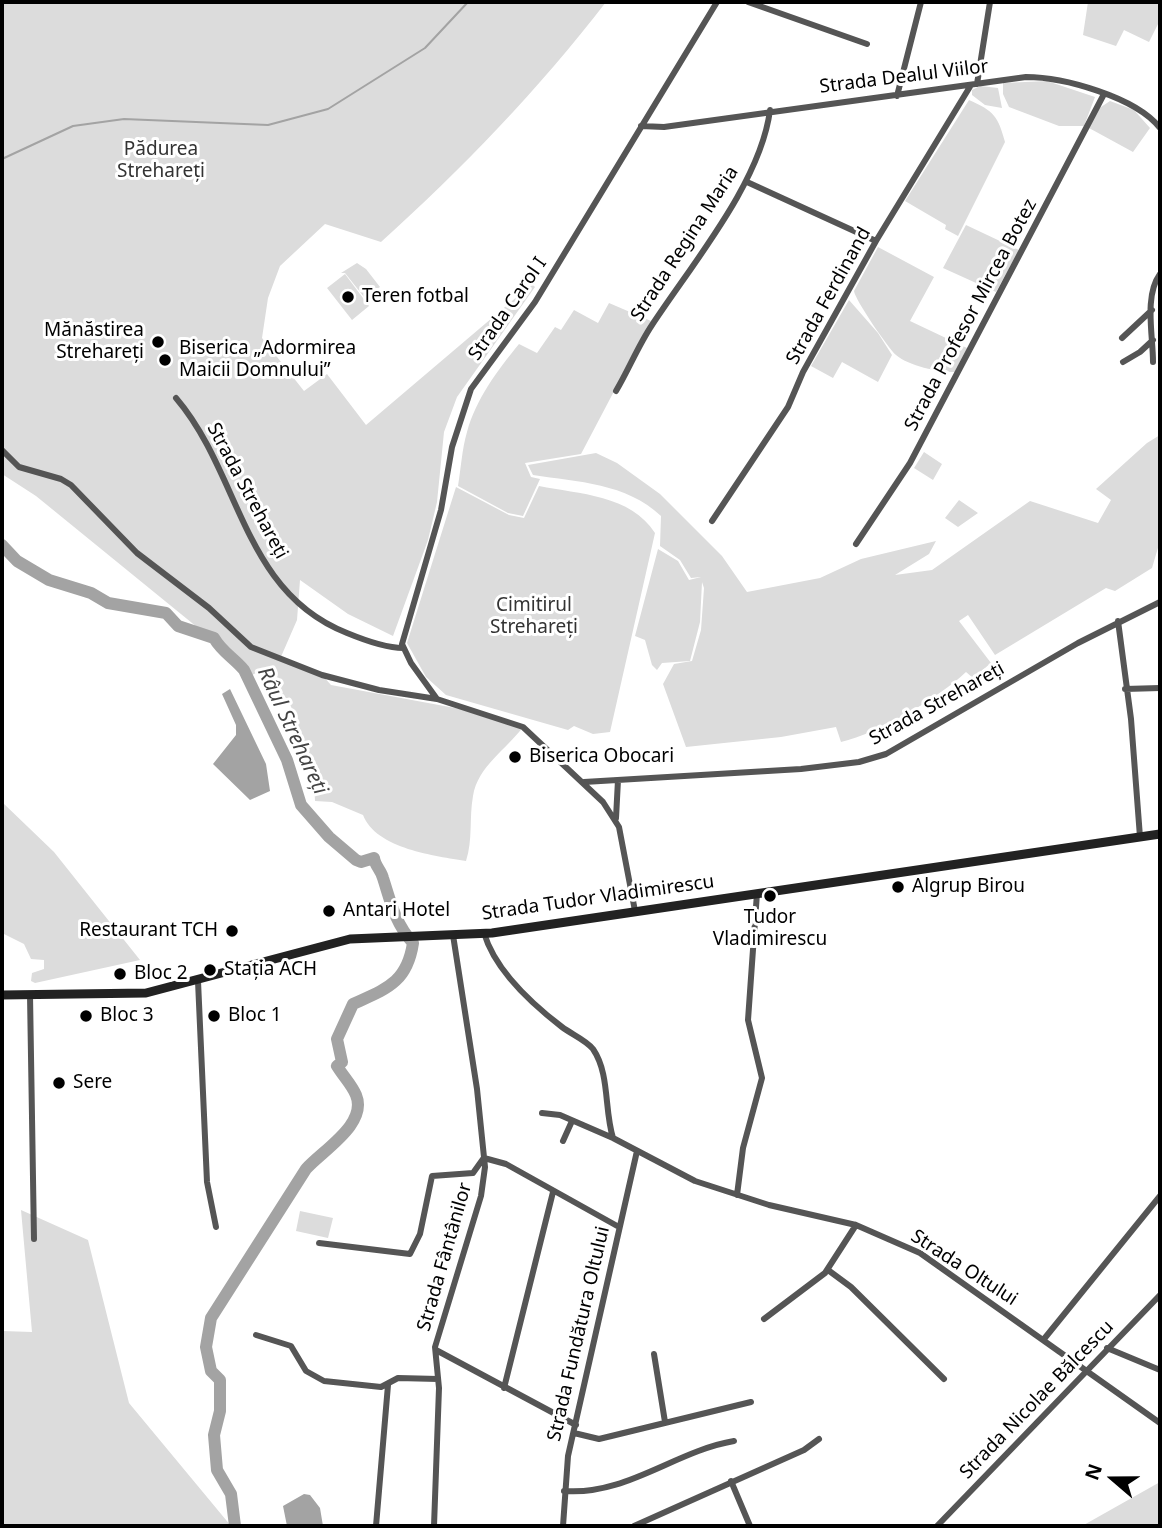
<!DOCTYPE html>
<html>
<head>
<meta charset="utf-8">
<style>
	body { margin:0 }
	#map { position:relative; width:1162px; height:1528px; overflow:hidden; background:#fff; font-family:"Noto Sans",sans-serif }
	canvas { display:block }
	.frame { position:absolute; inset:0; border:4px solid #000; pointer-events:none }
	.north { position:absolute; left:1078px; top:1444px; width:70px; height:70px; -webkit-text-stroke:5px #fff; paint-order:stroke; rotate:290deg; font-size:19px; font-weight:700; line-height:28px; text-align:center; color:#000 }
	.north::after { content:''; display:block; margin:auto; width:24px; height:32px; background:#000; clip-path:polygon(50% 0,100% 100%,50% 72%,0 100%) }
</style>
</head>
<body>
<div id="map">
<canvas width="1162" height="1528"></canvas>
<div class="frame"></div>
<div class="north">N</div>
</div>
<script>
const ctx = document.querySelector('canvas').getContext('2d');
ctx.lineJoin = 'round';
function fill(path, color) {
  ctx.fillStyle = color;
  ctx.fill(path, 'evenodd');
}
function trace(path, color, width, dash) {
  ctx.strokeStyle = color;
  ctx.lineWidth = width;
  ctx.lineCap = dash ? 'butt' : 'round';
  ctx.setLineDash(dash || []);
  ctx.stroke(path);
}
function label(font, color, halo, rows, align = 'center') {
  ctx.font = font + ' "Noto Sans",sans-serif';
  ctx.lineWidth = 6;
  ctx.setLineDash([]);
  ctx.textBaseline = 'middle';
  ctx.strokeStyle = halo;
  ctx.fillStyle = color;
  for (const [text, x, y, turn = 0] of rows) {
    ctx.save();
    ctx.translate(x, y);
    ctx.rotate((+turn || 0) * Math.PI / 180);
    ctx.textAlign = isNaN(turn) ? turn : align;
    if (halo) ctx.strokeText(text, 0, 0);
    ctx.fillText(text, 0, 0);
    ctx.restore();
  }
}
const green = new Path2D(`
	M2 2H606C539 89 462 169 381 242L325 224 280 266 268 298 262 338 304 391 327 374 366 425 532 284 535 287 457 397 444 432 437 502 428 540 393 636 348 614 300 580 297 620 280 659 322 675 331 685 482 713 523 727C506 750 478 766 473 796 469 818 473 840 466 861 436 856 376 849 363 815L332 802 315 801 313 763 297 745V720L288 700 258 672 246 678 219 645 36 496 2 474Z
	M1088 2H1160V20L1149 42 1124 30 1116 46 1083 35Z
	M1047 81 1095 97 1084 126H1059L1009 107 1003 94V83Z
	M980 86 998 88 1002 108 985 105 972 95V90Z
	M969 100C994 111 998 116 1005 142L958 236 945 229 946 225 905 201Z
	M1110 101 1134 110 1150 128 1133 152 1089 128 1098 109Z
	M966 225 1019 250 996 292 943 268Z
	M878 247 934 277 910 321 967 348 955 372C938 372 909 366 896 355 889 349 855 300 854 291Z
	M357 263 366 269 380 287 364 297 345 273H341Z
	M345 274 369 306 352 320 327 288Z
	M849 300 878 333 892 355 878 382 842 362 833 378 811 366Z
	M609 303 651 321 581 454 525 463 531 477 540 479 523 516 508 513 458 486C461 468 462 449 467 432 476 399 497 371 519 344L537 353 555 327 561 330 574 310 598 323Z
	M1160 435V541L1152 568 1115 591 1106 588 995 655 968 615 959 621 991 663 973 678 966 672C937 699 879 733 841 742L836 727 781 737 686 747 663 684 674 664 692 661 701 630 704 588 702 582 700 622 690 661 662 663 657 670 652 665 645 640 635 636 658 549 678 561 689 580 701 577 691 578 680 560 660 546 661 516C626 483 578 482 533 475L528 465 596 453 617 463 660 494 722 556 747 592 820 578 861 559 936 541 929 554 895 575 932 570 1030 501 1098 523 1111 500 1096 489 1147 443Z
	M924 452 942 464 933 480 914 468Z
	M539 486C579 494 631 495 655 533L610 732 593 734 574 726 568 730 446 695 426 677 407 643 456 487 509 515 524 518Z
	M959 500 978 513 958 527 945 518Z
	M2 802 54 852 140 960 35 983 31 981 32 973 44 969V960L31 959 24 944 2 933Z
	M21 1210 88 1240 129 1403 231 1526H2V1331L32 1332Z
	M300 1211 333 1218 328 1238 296 1231Z
	M1160 1482V1526H1082Z`);
const water = new Path2D(`
	M230 689 266 764 270 791 250 800 213 764 236 735V725L222 694Z
	M304 1494 310 1495 320 1508 323 1526H287L283 1506Z`);
const stream = new Path2D(`
	M2 159 73 126 124 119 268 125 328 109 425 48 468 2`);
const river = new Path2D(`
	M2 545 17 561 49 580 91 593 108 603 166 613 178 626 214 638C222 652 234 658 244 670L287 760 301 805 329 837 356 860 361 862 374 858C375 866 381 870 383 878 391 903 395 923 413 943 407 983 386 989 353 1004L337 1039 342 1062 337 1066C343 1076 352 1085 356 1095 368 1124 323 1150 306 1169L211 1318 206 1347 211 1371 220 1380V1411L214 1435 217 1470 231 1494 235 1526`);
const minor = new Path2D(`
	M748 2 867 44
	M977 84 990 2
	M897 96 921 2
	M641 126 664 127 1026 77C1063 77 1136 97 1160 128
	M747 182 876 241
	M1122 338 1152 310
	M1123 362 1140 352 1153 340
	M1153 362C1153 335 1144 296 1160 274
	M616 391C629 369 638 346 652 325 692 264 761 182 770 110
	M176 398C241 474 242 592 347 633 364 640 385 648 403 648
	M2 450 19 467 61 479 71 485 137 553 209 608 251 647 322 675 379 690 437 699
	M712 521 788 407 803 372 876 241 971 85
	M856 544 910 463 1104 94
	M1118 621 1131 719 1140 837
	M1125 689 1160 688
	M584 782 801 769 859 762 886 754 1078 643 1160 602
	M616 818 618 780
	M635 911 619 827 603 802 523 727 437 699 411 663 402 644 441 510 452 447 471 389 535 302 717 2
	M484 933C495 970 532 1004 562 1027 571 1034 586 1040 593 1049 610 1074 604 1109 613 1138L695 1181 769 1205 856 1225 920 1253 1160 1423
	M198 981 207 1182 216 1227
	M30 995 34 1239
	M542 1113 560 1115 613 1138
	M563 1141 572 1121
	M484 1158 506 1164 619 1227
	M737 1195 743 1148 762 1078 748 1020 757 893
	M319 1243 410 1254 420 1234 432 1176 473 1173 483 1159
	M828 1270 851 1287 944 1379
	M764 1319 825 1273 856 1225
	M256 1335 291 1346 306 1371 324 1381 381 1387 398 1378 438 1379
	M1044 1339 1160 1196
	M1107 1348 1160 1370
	M436 1350 576 1425
	M654 1354 665 1422
	M504 1388 553 1192
	M574 1433 599 1439 751 1402
	M731 1481 750 1526
	M564 1491C626 1496 675 1451 734 1441
	M376 1526 388 1385
	M434 1526 439 1388 435 1347 481 1196 485 1167 477 1089 453 935
	M563 1526 568 1456 637 1151
	M634 1526 804 1450 819 1439
	M937 1526 1160 1295`);
const secondary = new Path2D(`
	M2 995 146 993 350 939 492 933 1160 834`);
const markers = [
	[348,297,7,"#000"],
	[158,342,7,"#000"],
	[165,360,7,"#000"],
	[515,757,7,"#000"],
	[898,887,7,"#000"],
	[770,896,7,"#000"],
	[329,911,7,"#000"],
	[232,931,7,"#000"],
	[210,970,7,"#000"],
	[120,974,7,"#000"],
	[86,1016,7,"#000"],
	[214,1016,7,"#000"],
	[59,1083,7,"#000"]
];
const streetNames = [
	["Strada Dealul Viilor",904,77,-7],
	["Strada Regina Maria",685,244,-57],
	["Strada Ferdinand",829,296,-61],
	["Strada Carol I",508,309,-55],
	["Strada Profesor Mircea Botez",971,315,-62],
	["Strada Strehareți",247,491,62],
	["Strada Strehareți",937,704,-29],
	["Strada Tudor Vladimirescu",598,898,-8],
	["Strada Fântânilor",445,1257,-74],
	["Strada Oltului",964,1268,33],
	["Strada Fundătura Oltului",579,1334,-77],
	["Strada Nicolae Bălcescu",1037,1400,-46]
];
const parkNames = [
	["Pădurea",161,150],
	["Strehareți",161,172],
	["Cimitirul",534,606],
	["Strehareți",534,628]
];
const poiNames = [
	["Teren fotbal",362,297],
	["Mănăstirea",144,331,"right"],
	["Strehareți",144,353,"right"],
	["Biserica „Adormirea",179,349],
	["Maicii Domnului”",179,371],
	["Biserica Obocari",529,757],
	["Algrup Birou",912,887],
	["Antari Hotel",343,911],
	["Tudor",770,918,"center"],
	["Vladimirescu",770,940,"center"],
	["Restaurant TCH",218,931,"right"],
	["Stația ACH",224,970],
	["Bloc 2",134,974],
	["Bloc 3",100,1016],
	["Bloc 1",228,1016],
	["Sere",73,1083]
];
const waterNames = [
	["Râul Strehareți",292,731,65]
];
fill(green, '#dcdcdc');
fill(water, '#a3a3a3');
trace(stream, '#a3a3a3', 2);
trace(river, '#a3a3a3', 12);
trace(minor, '#555', 6);
trace(secondary, '#222', 9);
for (const [x, y, r, color] of markers) {
  const dot = new Path2D();
  dot.arc(x, y, r, 0, 2 * Math.PI);
  ctx.fillStyle = color;
  ctx.fill(dot);
  trace(dot, '#fff', 2.5);
}
label('19px', '#000', '#fff', streetNames);
label('19px', '#333', '#fff', parkNames);
label('19px', '#000', '#fff', poiNames, 'left');
label('italic 21px', '#444', '#fff', waterNames);
</script>
</body>
</html>
